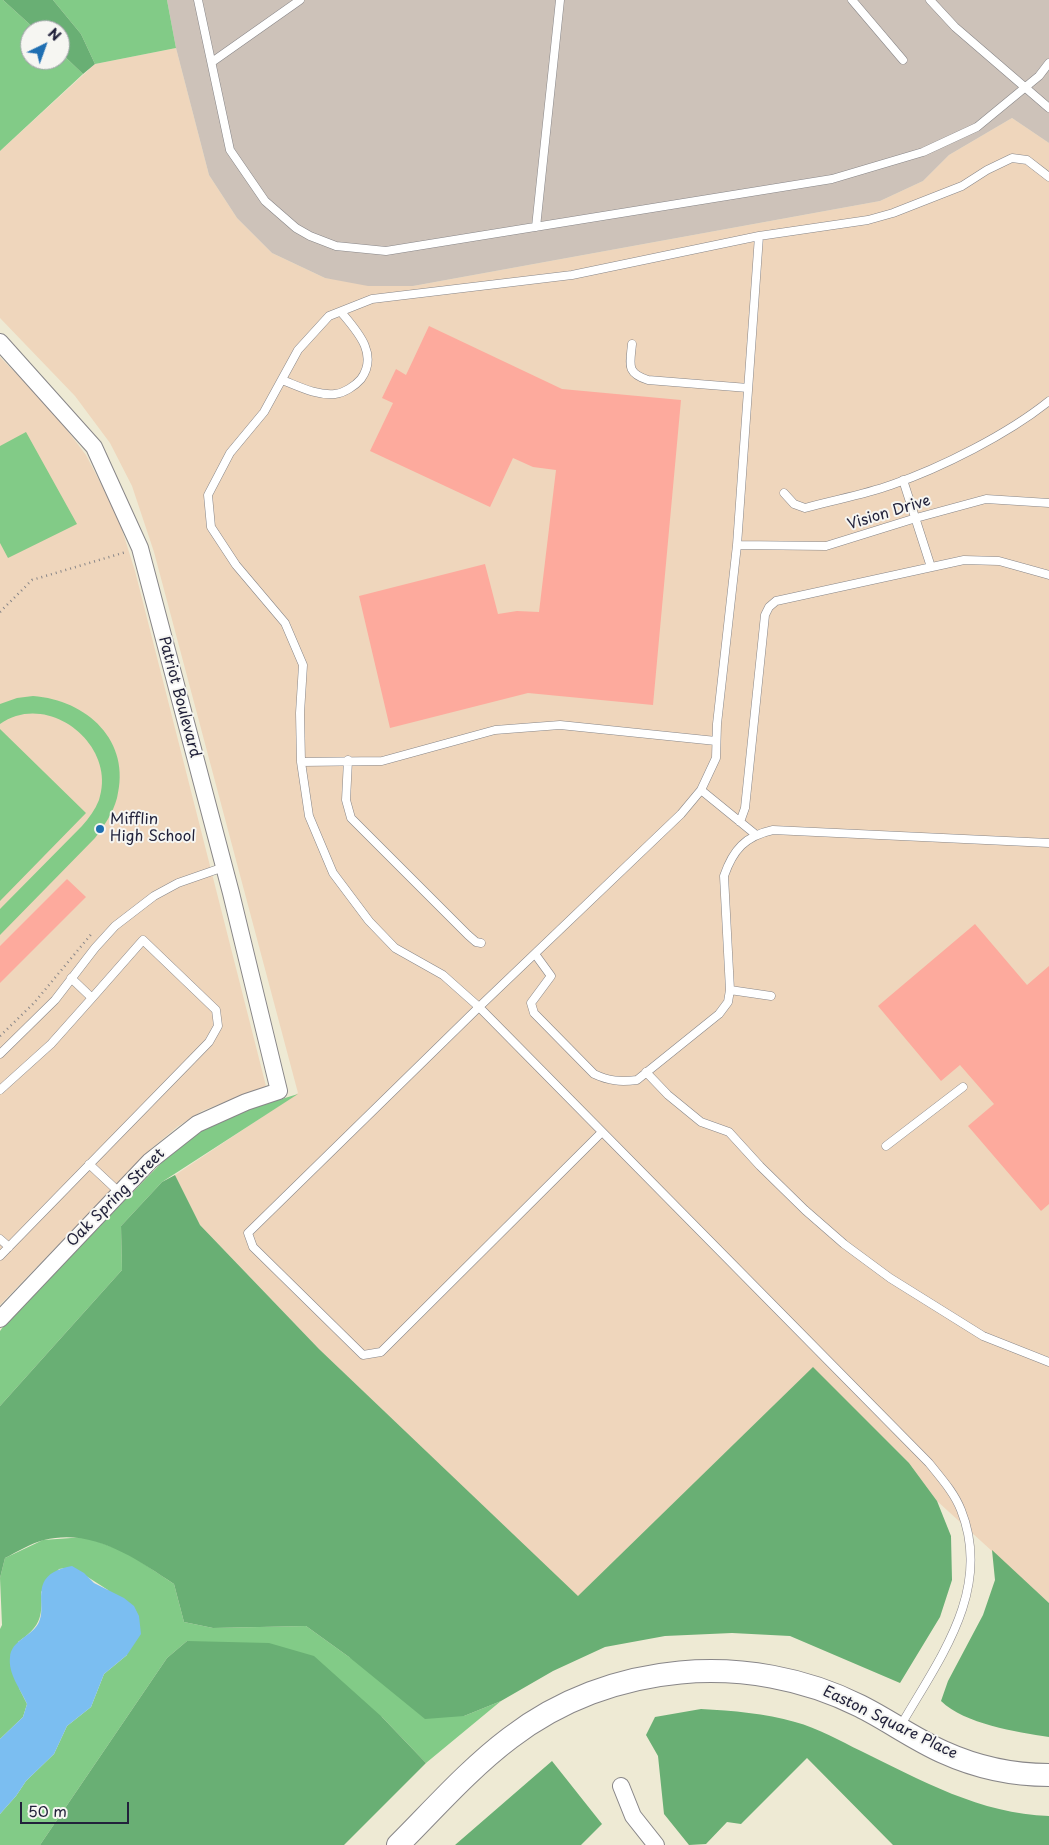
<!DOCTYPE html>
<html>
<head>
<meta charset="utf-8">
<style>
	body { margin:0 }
	#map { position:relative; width:1049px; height:1845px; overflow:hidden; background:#eeead4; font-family:"Playpen Sans",sans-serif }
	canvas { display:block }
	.north { position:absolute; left:20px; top:20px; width:50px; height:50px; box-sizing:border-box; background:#f6f6f2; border:1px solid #a1a1a9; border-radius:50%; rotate:42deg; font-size:14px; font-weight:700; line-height:20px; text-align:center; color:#22223b }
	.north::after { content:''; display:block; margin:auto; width:18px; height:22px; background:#1f6fb2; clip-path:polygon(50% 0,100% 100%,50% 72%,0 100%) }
	.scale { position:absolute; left:20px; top:1802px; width:109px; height:22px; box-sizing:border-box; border:2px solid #22223b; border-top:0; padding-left:6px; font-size:15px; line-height:18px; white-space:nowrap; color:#22223b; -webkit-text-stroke:4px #f6f6f2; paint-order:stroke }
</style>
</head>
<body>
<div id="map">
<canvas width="1049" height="1845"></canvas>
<div class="north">N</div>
<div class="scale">50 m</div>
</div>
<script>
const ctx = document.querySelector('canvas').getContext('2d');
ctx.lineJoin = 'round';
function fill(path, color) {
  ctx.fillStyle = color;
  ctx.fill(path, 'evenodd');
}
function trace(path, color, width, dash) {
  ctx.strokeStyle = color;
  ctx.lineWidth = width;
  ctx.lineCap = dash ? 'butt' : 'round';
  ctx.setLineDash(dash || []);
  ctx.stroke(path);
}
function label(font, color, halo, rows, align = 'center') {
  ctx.font = font + ' "Playpen Sans",sans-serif';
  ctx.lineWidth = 4;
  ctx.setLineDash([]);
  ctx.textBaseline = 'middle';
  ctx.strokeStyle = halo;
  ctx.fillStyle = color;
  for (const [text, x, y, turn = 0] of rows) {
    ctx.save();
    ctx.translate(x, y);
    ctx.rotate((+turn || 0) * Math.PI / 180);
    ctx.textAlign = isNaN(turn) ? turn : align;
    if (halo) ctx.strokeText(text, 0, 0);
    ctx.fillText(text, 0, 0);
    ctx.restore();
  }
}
const built = new Path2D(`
	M176 48 209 175 237 218 272 253 325 278 413 286 880 201 923 181 949 155 1012 118 1049 143V1603L937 1501 909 1463 813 1368 578 1597 319 1349 200 1225 175 1175 298 1093 154 552 132 486 110 443 75 396 0 318V151L95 64Z
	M0 357 51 409 86 455 118 517 135 571 266 1086 202 1111 177 1127 152 1148 0 1305Z`);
const industrial = new Path2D(`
	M167 0H1049V143L1012 118 949 155 923 181 880 201 413 286H368L325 278 272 253 237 218 209 175 176 48Z`);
const green = new Path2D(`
	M0 0H3L36 30H30V60H60V52L83 74 0 151Z
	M53 0H167L176 48 95 64 81 34Z
	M26 432 77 524 8 558 0 543V446Z
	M33 696C87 700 132 741 117 798 113 813 104 826 95 838L0 935V909L82 826C89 818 95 810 99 800 118 745 48 690 0 724V704L17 698Z
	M0 729 86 813 0 901Z
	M298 1094 162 1182 121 1226 122 1270 0 1406V1331L9 1318 177 1147 206 1125 236 1113Z
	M85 1537 126 1552 174 1584 184 1622 213 1628 306 1626 349 1657 464 1716 501 1701 426 1763 382 1717 187 1641 167 1658 40 1845H0V1814L16 1796 26 1781 54 1754 67 1726 91 1707 104 1674 127 1655 108 1590 72 1567 59 1569 41 1592C43 1619 39 1627 18 1642L19 1688 27 1704 23 1717 0 1739V1629L2 1625 0 1578 5 1558 43 1540Z`);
const forest = new Path2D(`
	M3 0H53L81 34 95 64 83 74 60 52V30H36Z
	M175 1175 200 1225 319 1349 578 1596 813 1367 909 1463 937 1501 951 1536 952 1580 940 1617 900 1683 790 1636 732 1633 665 1636 605 1647 553 1671 501 1701 464 1716 425 1719 349 1657 306 1626 213 1628 184 1622 174 1584C135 1558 93 1528 44 1540 31 1543 17 1552 5 1558L0 1578V1406L122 1270 121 1226 162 1182Z
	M992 1550 1049 1603V1737C1016 1732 965 1724 941 1701L948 1681 983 1615 995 1580Z
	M187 1641 269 1643 314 1656 382 1717 426 1763 344 1845H40L167 1658Z
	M701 1709C733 1711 765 1713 795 1722 818 1728 840 1741 861 1751 920 1780 981 1814 1049 1816V1845H893L807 1758 741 1824 727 1822 706 1844 689 1845 664 1814 658 1756 646 1735 655 1717Z
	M552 1761 602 1824 581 1845H455Z`);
const water = new Path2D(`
	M72 1566 84 1573 94 1583 124 1598 134 1606 139 1616 141 1634 127 1655 104 1674 91 1707 67 1726 54 1754 26 1781 16 1796 0 1814V1739L23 1717 27 1704C20 1688 8 1674 10 1657 11 1640 33 1636 39 1622 45 1609 37 1593 45 1580 51 1571 62 1568 72 1566Z`);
const building = new Path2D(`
	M429 326 562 389 681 400 653 705 528 693 390 728 359 596 485 564 498 614 517 611 539 612 556 470 533 467 513 458 490 507 370 451 393 403 382 398 396 369 406 375Z
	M67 879 86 897 0 983V946Z
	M975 924 1027 985 1049 966V1204L1041 1211 968 1126 994 1104 960 1065 941 1081 878 1006Z`);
const path = new Path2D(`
	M0 612 32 580 126 552
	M0 1036 34 1003 93 932`);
const lane = new Path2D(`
	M198 0 230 150 265 201 296 228 310 236 336 246 386 251 832 179 923 152 977 127 1039 76 1049 63
	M852 0 903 60
	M930 0 955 27 1049 108
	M212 62 300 0
	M536 227 560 0
	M632 344C630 365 626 373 648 380L748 388
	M282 380C298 386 317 396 335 394 344 393 355 386 361 379 379 354 357 331 341 312
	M903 480 931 567
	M784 493 794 504 805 508C833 500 863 495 891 485 941 468 1008 434 1049 401
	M737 545 826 546 916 518 986 499 1049 503
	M348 760 346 800 351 818 468 935 476 942 481 943
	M301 762 382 761 495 730 560 725 716 741
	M701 790 755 834
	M740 822 745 808 765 615 769 607 776 601 964 560 999 561 1049 575
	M535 954 551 976 531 1003 534 1013 594 1074C609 1081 620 1082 637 1080L719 1014 728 1002 730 990 724 876C733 850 745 836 773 830L1049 843
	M730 990 771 996
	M0 1054 55 1000 95 948 115 926 154 896 178 883 224 867
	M646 1072 668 1095 701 1122 729 1132 760 1166 805 1210 844 1244 890 1278 983 1336 1049 1362
	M0 1090 51 1044 92 998
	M602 1132 381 1352 363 1355 253 1247 248 1233 479 1007 681 814 701 790 716 758 717 724 737 545 759 236
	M886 1146 963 1087
	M89 1164 119 1192
	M0 1239 9 1247
	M0 1256 209 1042 218 1026 216 1010 143 940 92 998 71 978
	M901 1725C939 1659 993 1590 961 1510 954 1492 940 1477 929 1463L479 1007 443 975 395 948 369 921 333 873 309 816 301 762 300 713 303 665 285 623 236 565 211 527 208 495 230 453 264 412 298 350 329 316 372 299 572 275 759 236 868 220 893 213 962 186 987 170 1012 158 1027 160 1049 177`);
const street = new Path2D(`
	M0 342 94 447 140 548 231 893 279 1091 246 1102 197 1124 150 1161 0 1319
	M621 1786 633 1816 656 1845`);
const secondary = new Path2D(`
	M398 1845C434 1809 469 1769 510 1738 609 1662 748 1650 860 1706 888 1720 914 1739 943 1752 976 1767 1013 1775 1049 1775`);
const markers = [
	[100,829,5,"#1f6fb2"]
];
const streetNames = [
	["Vision Drive",889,513,-17],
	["Patriot Boulevard",179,697,75],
	["Oak Spring Street",116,1198,-45],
	["Easton Square Place",890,1723,26]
];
const poiNames = [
	["Mifflin",110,820],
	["High School",110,837]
];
fill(built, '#efd6bc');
fill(industrial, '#cdc2b9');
fill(green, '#82cb87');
fill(forest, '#69af74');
fill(water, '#7bbef1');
fill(building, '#fdaa9d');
trace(lane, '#888688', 9);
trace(street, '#888688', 18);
trace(secondary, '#888688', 24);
trace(path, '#888688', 2.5, [1, 4]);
trace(lane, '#fff', 8);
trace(street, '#fff', 16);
trace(secondary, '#fff', 22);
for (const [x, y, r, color] of markers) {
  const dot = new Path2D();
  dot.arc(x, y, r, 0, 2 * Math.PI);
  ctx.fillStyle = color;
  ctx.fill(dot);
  trace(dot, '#f6f6f2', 2);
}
label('15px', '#22223b', '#f6f6f2', streetNames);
label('15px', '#22223b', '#f6f6f2', poiNames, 'left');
</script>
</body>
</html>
